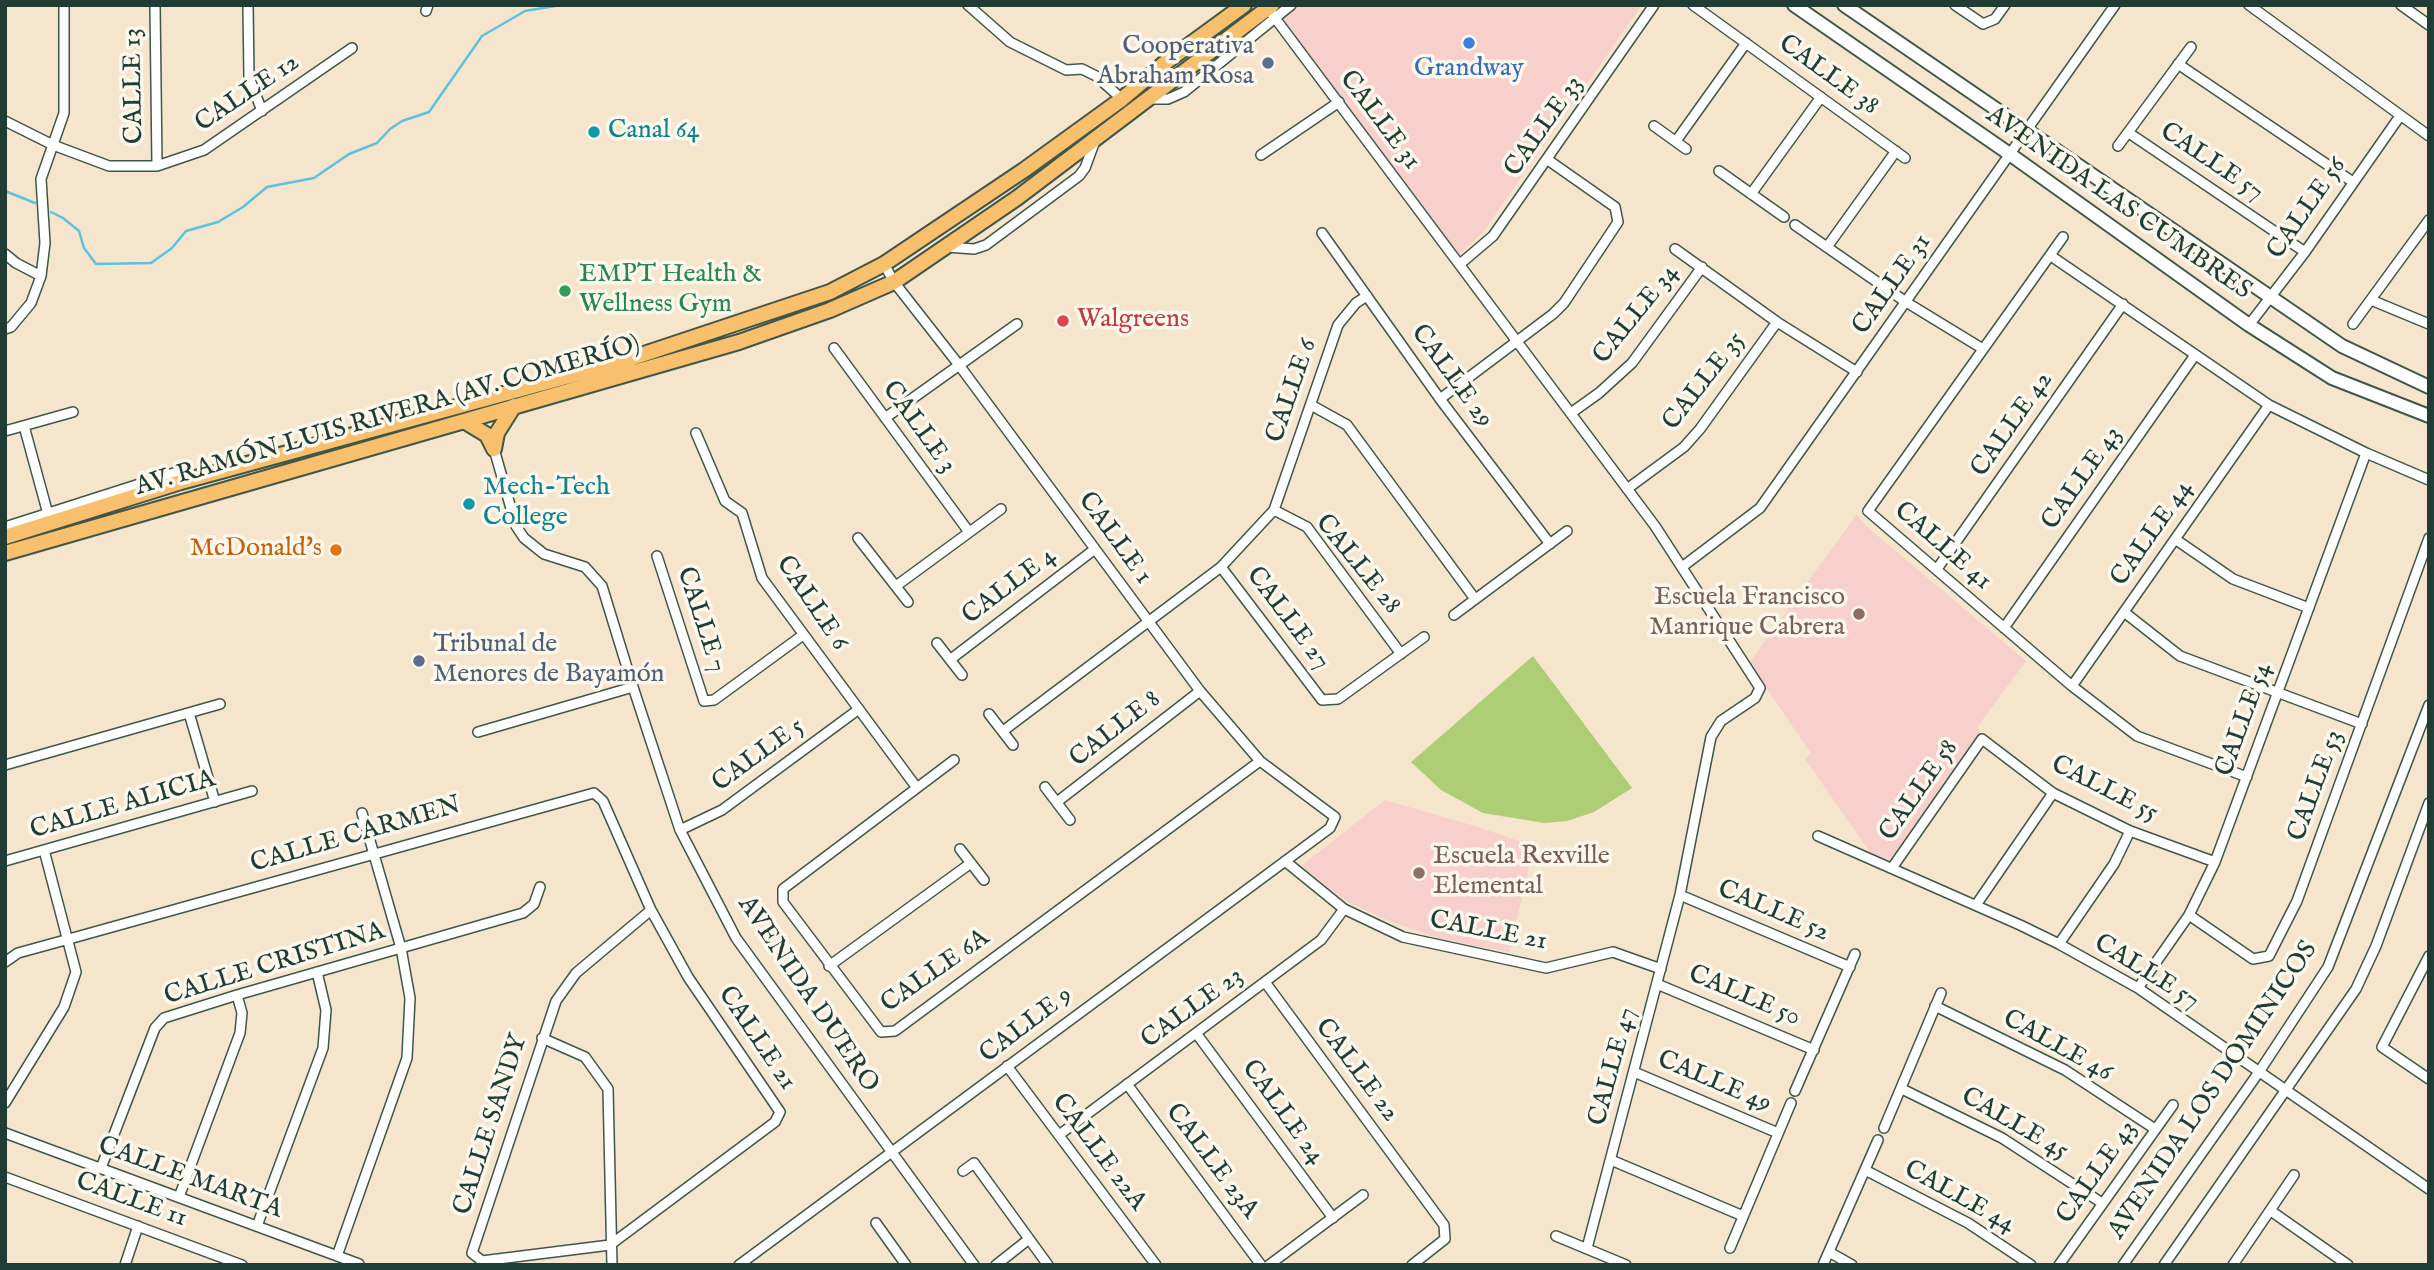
<!DOCTYPE html>
<html>
<head>
<meta charset="utf-8">
<style>
	body { margin:0 }
	#map { position:relative; width:2434px; height:1270px; overflow:hidden; background:#f5e5cc; font-family:"IM FELL English",serif }
	canvas { display:block }
	.frame { position:absolute; inset:0; border:7px solid #1f3d34; pointer-events:none }
</style>
</head>
<body>
<div id="map">
<canvas width="2434" height="1270"></canvas>
<div class="frame"></div>
</div>
<script>
const ctx = document.querySelector('canvas').getContext('2d');
ctx.lineJoin = 'round';
function fill(path, color) {
  ctx.fillStyle = color;
  ctx.fill(path, 'evenodd');
}
function trace(path, color, width, dash) {
  ctx.strokeStyle = color;
  ctx.lineWidth = width;
  ctx.lineCap = dash ? 'butt' : 'round';
  ctx.setLineDash(dash || []);
  ctx.stroke(path);
}
function label(font, color, halo, rows, align = 'center') {
  ctx.font = font + ' "IM FELL English",serif';
  ctx.lineWidth = 7;
  ctx.setLineDash([]);
  ctx.textBaseline = 'middle';
  ctx.strokeStyle = halo;
  ctx.fillStyle = color;
  for (const [text, x, y, turn = 0] of rows) {
    ctx.save();
    ctx.translate(x, y);
    ctx.rotate((+turn || 0) * Math.PI / 180);
    ctx.textAlign = isNaN(turn) ? turn : align;
    if (halo) ctx.strokeText(text, 0, 0);
    ctx.fillText(text, 0, 0);
    ctx.restore();
  }
}
const built = new Path2D(`
	M1296 5H1642L1483 232 1452 262 1273 24Z
	M1857 514 1865 525 2026 661 1978 726 1980 734 1891 860 1872 855 1805 759 1811 753 1749 663Z
	M1385 800 1478 827 1534 846 1509 952 1440 939 1387 920 1347 902 1301 866Z`);
const green = new Path2D(`
	M1533 656 1632 788 1594 812 1567 821 1544 823 1483 813 1441 790 1411 762Z`);
const stream = new Path2D(`
	M5 191 35 203
	M51 212 63 218 79 231 84 248 96 264 151 263 172 248 186 231 218 222 243 207 267 187 314 178 349 154 377 143 390 129 402 121 429 112 482 36 525 11 561 5`);
const minor = new Path2D(`
	M155 5 157 166
	M248 5 249 77 262 111
	M968 5 1010 42 1066 70 1082 69 1096 76 1122 99
	M1693 5 1905 158
	M1955 5 1983 24 1995 19 2005 5
	M2249 5 2429 136
	M2401 5 2429 25
	M1266 6 1655 526 1760 688 1755 698 1721 721 1711 737 1680 895 1587 1248
	M426 11 428 5
	M2178 64 2353 182
	M1150 99H1168L1184 92 1291 5
	M5 121 53 145 109 166H157L204 150 352 48
	M1654 126 1686 149
	M2129 133 2305 252
	M1676 141 1746 43
	M2118 146 2191 47
	M1261 155 1339 102
	M1719 171 1784 217
	M1751 194 1821 97
	M1795 225 1906 302 1983 349
	M1322 233 1440 399 1550 544
	M2063 237 1868 511 2072 686 2137 736 2247 777
	M947 247 974 249 986 245 1079 176 1085 168 1095 141
	M1827 247 1896 151
	M1675 249 1777 322 1857 372
	M5 254 16 263 41 276
	M2051 256 2269 405 2366 453 2429 480
	M1460 264 1493 236 1654 5
	M2371 300 2429 324
	M2353 324 2429 220
	M2249 325 2305 252 2400 116
	M5 329 11 327 31 303 41 276 45 243 41 179 64 113V5
	M834 348 969 532
	M1440 399 1553 314 1564 303 1618 222 1615 207 1548 160
	M1311 405 1347 425 1475 599
	M1571 413 1599 393 1632 363 1702 267
	M885 418 1017 324
	M24 426 48 514
	M5 431 73 412
	M696 433 725 501 742 513 762 578 917 788
	M494 449 516 526 524 538 544 554 585 567 602 586 633 687 680 830 736 938 974 1265
	M1627 489 1684 447 1700 429 1777 322
	M1274 510 1307 527 1401 654
	M5 527 177 472 181 482
	M858 538 908 602
	M2175 539 2233 579 2309 608
	M657 556 704 701 714 700 803 635
	M1221 567 1322 700 1338 699 1424 637
	M1682 567 1760 508 2115 5
	M1937 569 2123 304
	M896 586 1001 509
	M2124 612 2180 656 2362 724
	M1454 615 1567 531
	M2004 628 2195 355
	M937 643 962 675
	M951 659 1095 549
	M2072 686 2269 405
	M189 713 215 802
	M989 714 1013 745
	M1003 731 1221 567 1274 510 1338 325 1356 303 1367 296
	M478 732 633 687
	M954 760 783 889V902L881 1032 895 1031 1260 761
	M5 765 220 704
	M1045 787 1070 820
	M1057 802 1200 691
	M680 830 722 810 859 709
	M1818 836 2020 925 2059 944 2138 988 2429 1189
	M960 849 984 880
	M5 861 252 791
	M1285 861 1344 909 1403 937 1546 968 1613 952 1661 969
	M1892 868 1982 739 2053 793 2130 831 2215 862
	M1680 895 1850 967
	M1976 905 2053 793
	M2189 915 2253 959 2269 956 2297 901 2429 538
	M2059 944 2114 864 2130 831
	M2429 956 2382 1047 2429 1079
	M5 962 18 953 69 939 594 793 603 801 651 910 688 977 780 1112 775 1122 610 1245 482 1261 472 1253 556 1001 576 973 651 910
	M829 966 971 863
	M1265 982 1444 1225 1445 1239 1412 1265
	M1657 984 1814 1050
	M2138 988 2189 915 2215 862 2366 453
	M1935 1006 2065 1070 2155 1129
	M1196 1033 1333 1218
	M542 1038 585 1057 608 1089 612 1265
	M1007 1066 1156 1265
	M1634 1072 1778 1133
	M1127 1084 1261 1265
	M1902 1089 2002 1138 2102 1203
	M1795 1091 1855 954
	M5 1103 64 1007 76 972 44 850
	M1884 1128 1941 993
	M5 1133 359 1264
	M1059 1135 1321 940 1344 909
	M1611 1160 1743 1216
	M101 1168 155 1028 164 1018 237 995 523 913 534 904 540 887
	M1865 1170 1968 1223 2031 1265
	M963 1171 974 1163 1048 1265
	M5 1177 242 1265
	M179 1197 240 1033 242 1013 237 995
	M2271 1211 2348 1265
	M876 1223 906 1265
	M257 1226 323 1048 326 1010 317 972
	M1556 1236 1626 1265
	M1730 1248 1791 1103
	M1829 1252 1852 1265
	M337 1256 407 1058 410 998 401 948 362 813
	M125 1265 138 1226
	M739 1265 1330 828 1335 817 1260 761 1200 691 959 365 894 282 884 264
	M996 1265 1029 1239
	M1269 1265 1363 1195
	M1823 1265 1878 1140
	M2059 1265 2173 1105
	M2123 1265 2259 1072 2328 967 2429 705
	M2164 1265 2356 989 2376 946 2429 803
	M2233 1265 2294 1175`);
const tertiary = new Path2D(`
	M1794 5 2011 155 2249 325 2332 378 2429 416
	M1844 5 2342 346 2429 387`);
const primary = new Path2D(`
	M464 421 487 435 494 449
	M494 449 497 433 514 406
	M5 537 181 482 617 363 830 292 884 264 1024 170 1122 99 1166 62 1244 5
	M5 553 739 342 830 310 894 282 1017 198 1272 5`);
const markers = [
	[1469,43,7,"#3f7fe0"],
	[1268,63,7,"#5c6f8a"],
	[594,132,7,"#0f9aa8"],
	[565,291,7,"#2e9e5b"],
	[1063,321,7,"#e0444e"],
	[469,504,7,"#0f9aa8"],
	[336,550,7,"#e8710a"],
	[1859,614,7,"#8d6e63"],
	[419,661,7,"#5c6f8a"],
	[1419,873,7,"#8d6e63"]
];
const serviceNames = [
	["Cooperativa",1254,48],
	["Abraham Rosa",1254,78],
	["Tribunal de",433,646,"left"],
	["Menores de Bayamón",433,676,"left"]
];
const shopNames = [
	["Grandway",1469,70]
];
const streetNames = [
	["CALLE 38",1828,76,36],
	["CALLE 13",135,86,-91],
	["CALLE 12",248,94,-34],
	["CALLE 31",1379,121,53],
	["CALLE 33",1545,127,-55],
	["CALLE 57",2211,163,34],
	["AVENIDA LAS CUMBRES",2118,204,35],
	["CALLE 56",2308,209,-55],
	["CALLE 31",1893,285,-55],
	["CALLE 34",1637,315,-51],
	["CALLE 29",1451,377,54],
	["CALLE 35",1705,382,-52],
	["CALLE 6",1293,391,-71],
	["AV. RAMÓN LUIS RIVERA (AV. COMERÍO)",388,417,-16],
	["CALLE 42",2013,425,-55],
	["CALLE 3",918,428,54],
	["CALLE 43",2083,479,-55],
	["CALLE 44",2153,534,-55],
	["CALLE 1",1114,539,54],
	["CALLE 41",1942,547,41],
	["CALLE 28",1357,565,51],
	["CALLE 4",1010,587,-37],
	["CALLE 6",811,604,56],
	["CALLE 27",1287,619,53],
	["CALLE 7",700,620,72],
	["CALLE 54",2245,720,-70],
	["CALLE 8",1116,730,-38],
	["CALLE 5",759,756,-36],
	["CALLE 53",2317,786,-70],
	["CALLE 55",2104,790,27],
	["CALLE 58",1920,791,-55],
	["CALLE ALICIA",123,806,-16],
	["CALLE CARMEN",356,836,-16],
	["CALLE 52",1773,912,23],
	["CALLE 21",1488,932,11],
	["CALLE CRISTINA",275,965,-17],
	["CALLE 6A",936,972,-35],
	["CALLE 57",2146,973,32],
	["AVENIDA DUERO",807,995,56],
	["CALLE 50",1744,997,23],
	["CALLE 23",1193,1009,-36],
	["CALLE 9",1027,1026,-37],
	["CALLE 21",756,1039,56],
	["CALLE 46",2057,1047,29],
	["CALLE 47",1614,1067,-75],
	["CALLE 22",1356,1071,53],
	["CALLE 49",1714,1083,23],
	["AVENIDA LOS DOMINICOS",2214,1091,-56],
	["CALLE 24",1282,1113,54],
	["CALLE SANDY",492,1125,-72],
	["CALLE 45",2014,1125,30],
	["CALLE 22A",1098,1153,53],
	["CALLE 23A",1211,1162,53],
	["CALLE 43",2098,1173,-55],
	["CALLE MARTA",190,1179,20],
	["CALLE 44",1959,1198,29],
	["CALLE 11",131,1201,20]
];
const cultureNames = [
	["Canal 64",608,132],
	["Mech-Tech",483,489],
	["College",483,519]
];
const leisureNames = [
	["EMPT Health &",579,276],
	["Wellness Gym",579,306]
];
const healthNames = [
	["Walgreens",1077,321]
];
const foodNames = [
	["McDonald's",322,550]
];
const educationNames = [
	["Escuela Francisco",1845,599],
	["Manrique Cabrera",1845,629],
	["Escuela Rexville",1433,858,"left"],
	["Elemental",1433,888,"left"]
];
fill(built, '#f7d0cc');
fill(green, '#aece76');
trace(stream, '#5ec2dc', 2.5);
trace(minor, '#3f564b', 12);
trace(tertiary, '#3f564b', 16);
trace(primary, '#3f564b', 18);
trace(minor, '#fff', 9);
trace(tertiary, '#fff', 12);
trace(primary, '#f8bf6c', 14);
for (const [x, y, r, color] of markers) {
  const dot = new Path2D();
  dot.arc(x, y, r, 0, 2 * Math.PI);
  ctx.fillStyle = color;
  ctx.fill(dot);
  trace(dot, '#fbf7ec', 2.5);
}
label('26px', '#4e5e75', '#fbf7ec', serviceNames, 'right');
label('26px', '#366cbe', '#fbf7ec', shopNames);
label('26px', '#1f3d34', '#fbf7ec', streetNames);
label('26px', '#0d838f', '#fbf7ec', cultureNames, 'left');
label('26px', '#27864d', '#fbf7ec', leisureNames, 'left');
label('26px', '#be3a42', '#fbf7ec', healthNames, 'left');
label('26px', '#c56008', '#fbf7ec', foodNames, 'right');
label('26px', '#785e54', '#fbf7ec', educationNames, 'right');
</script>
</body>
</html>
